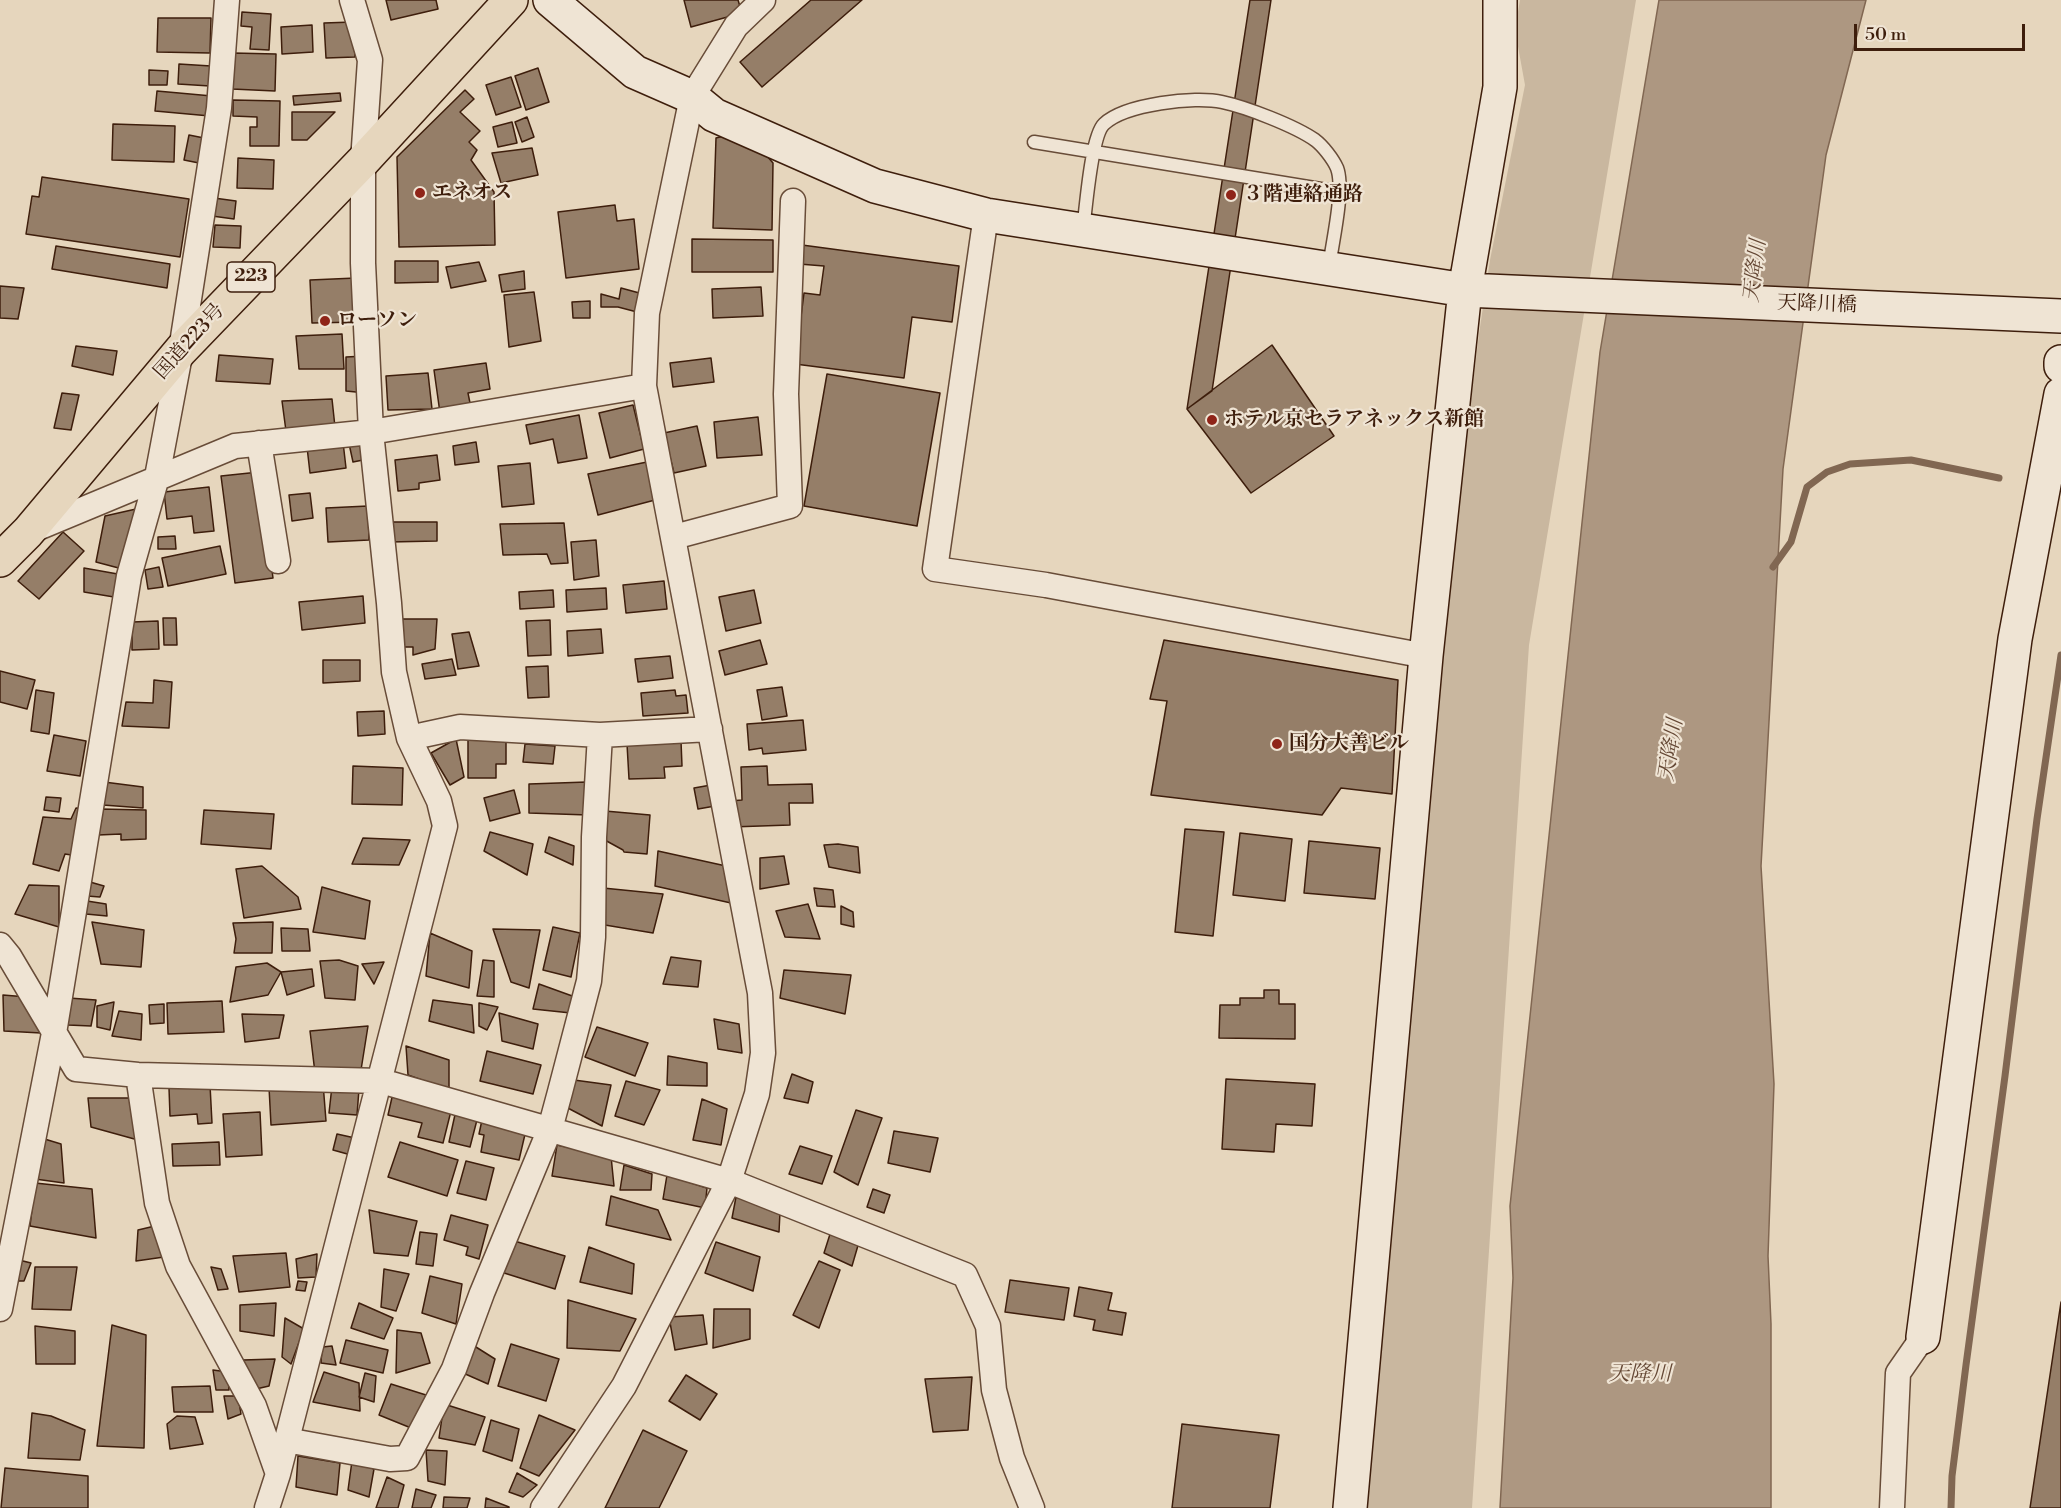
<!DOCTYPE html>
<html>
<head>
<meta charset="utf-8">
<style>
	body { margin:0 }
	#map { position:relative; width:2061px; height:1508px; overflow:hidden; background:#e6d6bd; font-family:"Libre Bodoni",serif }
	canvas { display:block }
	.scale { position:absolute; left:1854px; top:24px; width:171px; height:27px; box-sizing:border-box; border:3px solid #3e1e0c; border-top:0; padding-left:8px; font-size:18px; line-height:21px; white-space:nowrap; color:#3e1e0c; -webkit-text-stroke:4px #efe4d4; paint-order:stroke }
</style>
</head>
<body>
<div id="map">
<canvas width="2061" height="1508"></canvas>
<div class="scale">50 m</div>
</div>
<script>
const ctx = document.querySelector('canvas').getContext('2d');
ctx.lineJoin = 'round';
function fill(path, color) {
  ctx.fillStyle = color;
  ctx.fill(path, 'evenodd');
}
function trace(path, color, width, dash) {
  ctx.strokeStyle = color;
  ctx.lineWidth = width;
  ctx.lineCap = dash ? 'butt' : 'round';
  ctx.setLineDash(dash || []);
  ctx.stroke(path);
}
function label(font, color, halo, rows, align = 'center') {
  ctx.font = font + ' "Libre Bodoni","Noto Serif JP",serif';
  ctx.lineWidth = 4.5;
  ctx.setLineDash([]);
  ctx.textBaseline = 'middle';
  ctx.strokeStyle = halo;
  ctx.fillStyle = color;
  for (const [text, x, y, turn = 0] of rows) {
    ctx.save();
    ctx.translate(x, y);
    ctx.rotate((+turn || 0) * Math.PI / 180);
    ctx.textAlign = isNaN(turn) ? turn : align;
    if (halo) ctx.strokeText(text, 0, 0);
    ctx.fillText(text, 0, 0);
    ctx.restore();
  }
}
const green = new Path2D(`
	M1520 0H1636L1529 645 1472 1508H1362L1405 1033 1454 540 1479 334 1490 260 1525 85 1515 30Z`);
const water = new Path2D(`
	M1659 0H1866L1826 155 1783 469 1761 866 1774 1084 1768 1256 1771 1324V1508H1500L1513 1278 1510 1206 1600 352Z`);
const stream = new Path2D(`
	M1773 567 1791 542 1807 487 1827 472 1850 464 1911 460 1999 478
	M1951 1508 1952 1476 1966 1365 2005 1076 2037 819 2061 655`);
const building = new Path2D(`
	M386 0H436L438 9 391 20Z
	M684 0H738L742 13 691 27Z
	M811 0H862L762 87 740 62Z
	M1250 0H1271L1212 391 1187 409Z
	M242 12 271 14 269 50 250 49 252 27 241 26Z
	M158 18H211L210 53 157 52Z
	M353 22 355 57 326 58 324 23Z
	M312 25 313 52 282 54 281 27Z
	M233 53 276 54 275 91 232 89Z
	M179 64 211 66 210 86 178 84Z
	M538 68 549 102 526 110 515 76Z
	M149 70 168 71 167 85H149Z
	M511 77 521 107 496 115 486 85Z
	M465 90 474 99 460 112 480 131 469 142 477 150 471 160 494 192 495 245 399 247 397 157Z
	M157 91 212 96 210 116 155 111Z
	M340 93 341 101 294 105 293 96Z
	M233 100 280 101 279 146H250V127H257V117L233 116Z
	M292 112H335L307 140H292Z
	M527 117 534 137 522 142 515 122Z
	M512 122 517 143 498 147 493 127Z
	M113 124 175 126 174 162 112 160Z
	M735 133 755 142 773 163 772 230 713 228 716 138Z
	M189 135 209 139 204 164 184 160Z
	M532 148 538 175 501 183 492 153Z
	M238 158 274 160 273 189 237 188Z
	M42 177 189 199 180 257 26 234 32 196 39 197Z
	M214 198 236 201 234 219 212 216Z
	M615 205 617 221 634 219 639 269 566 278 558 212Z
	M215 225 241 226 240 248 213 247Z
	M692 239 773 240V272H692Z
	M802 245 959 266 952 322 912 317 904 378 795 364 804 293 820 295 824 266 799 264Z
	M56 246 170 264 167 288 52 269Z
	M395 261H438V282L395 283Z
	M479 262 486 281 451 288 446 267Z
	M524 271 525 289 502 292 499 275Z
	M356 278 358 322 312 323 310 280Z
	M0 286 24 288 18 319 0 318Z
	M761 287 763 316 713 318 712 289Z
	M621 288 643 294 637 312 618 307H601V294L619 299Z
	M534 292 541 341 509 347 504 295Z
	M590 301V318H573L572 302Z
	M342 334 344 369H299L296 336Z
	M1272 345 1334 436 1251 493 1187 409Z
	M76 346 117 351 113 375 72 366Z
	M219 355 273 359 270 384 216 381Z
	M365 356 366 393 346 391V357Z
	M711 358 714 382 673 387 670 363Z
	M486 363 490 389 468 393 471 408 440 413 434 370Z
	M428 373 432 409 388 410 386 376Z
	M827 374 940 393 917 526 804 506Z
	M62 393 79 395 71 430 54 428Z
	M332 399 335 427 286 431 282 401Z
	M633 405 644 449 610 458 599 413Z
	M579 415 587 458 558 463 553 439 530 444 526 425Z
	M758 417 762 455 717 458 714 422Z
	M697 426 706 466 674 473 664 433Z
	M364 436 368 459 353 462 348 439Z
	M343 442 346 468 310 473 307 447Z
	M476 442 479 462 455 465 453 446Z
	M437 455 440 480 419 483V489L398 491 395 460Z
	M647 462 655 500 598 515 588 474Z
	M530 463 534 504 502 507 498 466Z
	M259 472 273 578 235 583 221 476Z
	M209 487 214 531 194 533 192 516 167 519 164 492Z
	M310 493 313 518 292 521 289 495Z
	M368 506 369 540 328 542 326 508Z
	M136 509 130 571 96 562 105 516Z
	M389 522H437V541L389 542Z
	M564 523 568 563 551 564 547 554 503 555 500 524Z
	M63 532 84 551 39 599 18 581Z
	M175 536 176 549H158V537Z
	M596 540 599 576 574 580 571 542Z
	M220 546 226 574 168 586 162 558Z
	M159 567 163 587 148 589 145 570Z
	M84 568 129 576 126 599 84 592Z
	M664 581 667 609 626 613 623 585Z
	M606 588 607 609 567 612 566 590Z
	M553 590 554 607 520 609 519 592Z
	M754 590 761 623 726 631 719 597Z
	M363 596 365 623 302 630 299 602Z
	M163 618H176L177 645H164Z
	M401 619H437L435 649 413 655V647H402Z
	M550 620 551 655 528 656 526 621Z
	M158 621 159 649 132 650V622Z
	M601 629 603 653 568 656 567 631Z
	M469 632 479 666 458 669 452 634Z
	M760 640 767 664 725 675 719 651Z
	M1164 640 1398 680 1392 794 1341 788 1322 815 1151 795 1167 701 1150 699Z
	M670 656 673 678 638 682 635 659Z
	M452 659 456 675 425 679 422 664Z
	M323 660H360V681L323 683Z
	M548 666 549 697 528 698 526 667Z
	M0 671 35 680 27 709 0 702Z
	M154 680 172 682 169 728 122 726 126 702 153 703Z
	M782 687 787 716 762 720 757 690Z
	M36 690 54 693 49 734 31 731Z
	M675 690 676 696 686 695 688 713 643 716 641 693Z
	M384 711 385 734 358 736 357 712Z
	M803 720 806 750 763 754 762 748 749 750 747 724Z
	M54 735 86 741 80 776 47 771Z
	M456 739 464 777 450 785 431 753Z
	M468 740 506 741V764H496V778H468Z
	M681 741 682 766 664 767 665 778 629 779 627 744Z
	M525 744 555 746 553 764 523 762Z
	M353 766 403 768 402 805 352 804Z
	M767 766 768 785 812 784 813 803H789L790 825 731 827 730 801 742 800 741 767Z
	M104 782 143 787V808L103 805Z
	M587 782 588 815 529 813V784Z
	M711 785 715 806 698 809 694 788Z
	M514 790 520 813 490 821 484 798Z
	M46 797 61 798 59 812 44 810Z
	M76 808 88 809 78 856 65 854 59 871 33 864 43 817 71 819Z
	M100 809 146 810V839L121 840V834L98 835Z
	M204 810 274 814 271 849 201 844Z
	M605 811 650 815 647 854 624 852 623 850 603 839Z
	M1185 829 1224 832 1213 936 1175 932Z
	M490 832 533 844 527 875 484 851Z
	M1240 833 1292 839 1285 901 1233 895Z
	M549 837 574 846 573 865 545 852Z
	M363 838 410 840 399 865 352 864Z
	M1309 841 1380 848 1375 899 1304 893Z
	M838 844 858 847 860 873 829 867 824 845Z
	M658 851 726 866 731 903 655 886Z
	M784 856 789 884 760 889V858Z
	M262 866 298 897 301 909 244 918 236 869Z
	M90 882 104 886 100 897 87 896Z
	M29 885 59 886V927L15 914Z
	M322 887 370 901 365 939 313 932Z
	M603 888 663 894 653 933 605 925Z
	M814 888 833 890 835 907 817 906Z
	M87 901 106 904 107 916 86 914Z
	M808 904 820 939 785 937 776 911Z
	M841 906 853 912 854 927 841 924Z
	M92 922 144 930 141 967 101 964Z
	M273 922 272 953H234L236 939 233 923Z
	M553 927 580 933 571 977 543 970Z
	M281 928 308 929 310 951H282Z
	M493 929 540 930 529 988 511 982Z
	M430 933 472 951 469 988 426 976Z
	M671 957 701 961 698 987 663 984Z
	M339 960 358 966 355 1000 325 998 320 961Z
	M483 960 494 961V997L477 996Z
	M384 962 374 984 362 964Z
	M267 963 281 972 268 995 230 1002 236 967Z
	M312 969 314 986 287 995 281 972Z
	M784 970 851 975 845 1014 780 998Z
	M539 984 575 997 571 1013 533 1009Z
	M1264 990H1279V1004H1295V1039L1219 1038 1220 1005H1240V998H1264Z
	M3 995 27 997 41 1033 4 1031Z
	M69 998 96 1000 91 1026 68 1025Z
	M433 1000 472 1005 474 1033 429 1021Z
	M222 1001 224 1032 168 1034 167 1003Z
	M114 1002 110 1030 97 1027V1006Z
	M479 1003 498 1007 487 1030 479 1026Z
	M164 1004V1023L150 1024 149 1005Z
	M119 1011 142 1014 141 1040 112 1036Z
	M499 1013 538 1024 533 1049 502 1041Z
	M242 1014 284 1015 279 1038 245 1042Z
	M714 1019 739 1024 742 1053 718 1049Z
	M368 1026 361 1070 315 1073 310 1031Z
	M597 1027 648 1043 635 1076 585 1057Z
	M406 1046 449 1060V1090L408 1075Z
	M487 1051 541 1065 533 1094 480 1081Z
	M668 1056 707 1063V1086L667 1085Z
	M792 1074 813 1082 808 1103 784 1098Z
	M1226 1079 1315 1084 1312 1126 1276 1124 1274 1152 1222 1149Z
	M574 1080 611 1085 602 1126 564 1106Z
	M626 1081 660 1090 644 1125 615 1116Z
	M323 1083 326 1121 271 1125 269 1087Z
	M210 1085 212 1123 198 1124 197 1114 170 1116 169 1088Z
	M332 1086 359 1089 357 1115 329 1113Z
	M393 1093 452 1107 443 1143 418 1137 422 1123 388 1115Z
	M88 1098H136L138 1140 91 1127Z
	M702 1099 727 1109 721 1145 693 1140Z
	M456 1110 478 1116 470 1147 449 1142Z
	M856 1110 882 1118 858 1185 834 1172Z
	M260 1112 262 1155 226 1157 223 1114Z
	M482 1120 526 1130 519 1160 481 1152 484 1135 479 1134Z
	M894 1131 938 1138 930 1172 888 1163Z
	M337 1134 355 1138 351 1155 333 1150Z
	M38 1137 61 1144 64 1183 35 1179Z
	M219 1142 220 1165 173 1166 172 1144Z
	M400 1142 458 1160 447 1196 388 1177Z
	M557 1145 611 1156 614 1186 552 1176Z
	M800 1146 832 1156 822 1184 789 1174Z
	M466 1161 494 1168 486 1200 457 1193Z
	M624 1165 652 1174 651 1190H620Z
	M667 1175 707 1188 705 1208 663 1199Z
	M35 1183 92 1189 96 1238 30 1226Z
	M873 1189 890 1195 884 1213 867 1207Z
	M611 1196 658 1210 671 1240 606 1225Z
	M736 1197 780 1212 779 1232 732 1218Z
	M369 1210 417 1221 408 1256 374 1253Z
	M451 1215 488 1225 479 1259 466 1255 468 1247 444 1240Z
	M159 1225 164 1257 136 1261 138 1230Z
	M831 1231 859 1242 852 1266 824 1253Z
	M420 1232 437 1234 433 1266 416 1264Z
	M511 1240 565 1256 555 1289 501 1272Z
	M716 1242 760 1257 753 1291 705 1273Z
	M589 1247 634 1264 632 1294 580 1282Z
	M286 1253 290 1287 239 1292 233 1256Z
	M317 1254 316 1277 298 1278 296 1259Z
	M19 1260 31 1263 24 1281H17Z
	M819 1261 840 1270 819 1328 793 1315Z
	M35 1267H77L71 1310 32 1309Z
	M211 1267 221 1269 228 1289 218 1290Z
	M384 1269 409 1274 396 1311 381 1307Z
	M430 1276 462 1284 456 1324 422 1313Z
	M1010 1280 1069 1288 1064 1320 1005 1312Z
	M298 1281 307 1282 305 1291 296 1290Z
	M1079 1287 1112 1293 1108 1310 1126 1313 1122 1335 1093 1330 1095 1320 1074 1316Z
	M568 1300 636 1319 620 1351 567 1348Z
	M2061 1302V1508H2030Z
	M276 1303 274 1336 240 1331V1305Z
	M359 1303 393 1318 384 1339 351 1328Z
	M714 1309H750V1339L713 1348Z
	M703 1315 707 1344 675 1350 669 1317Z
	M285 1318 304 1329 291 1364 282 1357Z
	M112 1325 146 1335 144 1448 97 1446Z
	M35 1326 75 1331V1364H36Z
	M397 1330 421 1333 430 1363 396 1373Z
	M346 1340 388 1350 383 1373 340 1363Z
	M468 1342 495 1359 488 1384 454 1369Z
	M511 1344 559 1359 546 1401 498 1386Z
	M332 1346 336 1365 321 1363 322 1347Z
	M275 1359 269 1386 256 1389 243 1360Z
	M213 1370 228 1372 229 1390H216Z
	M324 1372 359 1383 360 1411 313 1402Z
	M365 1373 376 1376 374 1402 359 1397Z
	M686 1375 717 1394 700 1420 669 1401Z
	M972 1377 968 1430 933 1432 925 1379Z
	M391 1384 426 1395 416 1430 379 1415Z
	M210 1386 213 1412H174L172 1387Z
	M224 1396H238L241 1414 228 1419Z
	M444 1404 485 1417 475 1445 439 1438Z
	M32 1413 51 1416 85 1430 80 1460 28 1458Z
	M539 1415 575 1430 539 1476 520 1468Z
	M177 1416 195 1417 203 1444 170 1449 167 1424Z
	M491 1420 519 1429 512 1461 483 1451Z
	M1182 1424 1279 1435 1270 1508H1172Z
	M643 1430 687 1451 659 1508H605Z
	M426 1450 447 1451 445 1485 428 1481Z
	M298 1456 340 1463 337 1495 296 1487Z
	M352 1461 374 1469 369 1497 348 1490Z
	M5 1468 88 1476V1508H1Z
	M517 1473 537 1485 523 1497 509 1492Z
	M387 1477 404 1485 398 1508H376Z
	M416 1489 436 1495 431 1508H412Z
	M444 1497 470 1498 467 1508H443Z
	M486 1498 509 1507V1508H485Z`);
const lane = new Path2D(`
	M1034 142 1339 192
	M1083 230C1086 209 1091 136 1104 124 1125 104 1195 96 1222 102 1246 107 1295 126 1315 140 1323 146 1333 159 1337 168 1345 189 1332 244 1329 267`);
const street = new Path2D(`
	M986 215 935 569 1046 585 1426 656
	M259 443 278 561
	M33 530 235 446 371 432 644 386
	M674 537 790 506 786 394 793 201
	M409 738 460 727 600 735 710 729
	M0 945 9 956 76 1069 138 1075 381 1081 729 1181 965 1275 988 1326 994 1390 1012 1458 1032 1508
	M138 1075 157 1203 178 1266 254 1406 278 1474
	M0 1309 54 1033 129 576 157 477 181 350 219 108 227 0
	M286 1440 390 1459 407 1458 454 1369 482 1293 550 1129 560 1092 589 981 593 937 594 837 600 735
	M267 1508 278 1474 445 826 439 801 409 738 394 672 389 603 371 432 363 263V161L370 60 352 0
	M543 1508 624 1386 729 1181 757 1094 763 1053 760 993 644 386 647 313 692 97 736 26 763 0
	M1892 1508 1898 1373 1923 1337`);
const secondary = new Path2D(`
	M550 0 635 72 692 97 714 115 875 186 986 215 1465 290 2061 316
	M2061 362V366
	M1923 1337 2015 639 2061 394
	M1350 1508 1426 656 1465 290 1500 87V0`);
const highway = new Path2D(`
	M0 560 28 532 181 350 363 161 511 0`);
const markers = [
	[420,193,6,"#8f2418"],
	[1231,195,6,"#8f2418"],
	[325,321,6,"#8f2418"],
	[1212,420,6,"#8f2418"],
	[1277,744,6,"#8f2418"]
];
const shields = [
	[251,277,48]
];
const shieldNames = [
	["223",251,277]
];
const poiNames = [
	["エネオス",432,193],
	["３階連絡通路",1243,195],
	["ローソン",337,321],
	["ホテル京セラアネックス新館",1224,420],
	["国分大善ビル",1289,744]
];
const streetNames = [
	["天降川橋",1817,305,2],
	["国道223号",190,342,-48]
];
const waterNames = [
	["天降川",1756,271,-83],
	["天降川",1672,750,-81],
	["天降川",1640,1375]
];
fill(green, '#c9b79f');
fill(water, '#ad9781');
trace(water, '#816752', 1.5);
trace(stream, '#816752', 7);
fill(building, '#957e68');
trace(building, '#3e1e0c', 1.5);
trace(lane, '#684c38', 15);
trace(street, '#684c38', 27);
trace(secondary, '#3e1e0c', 36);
trace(highway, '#3e1e0c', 36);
trace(lane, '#efe4d4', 12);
trace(street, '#efe4d4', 24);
trace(secondary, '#efe4d4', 33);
trace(highway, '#e6d6bd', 33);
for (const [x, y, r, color] of markers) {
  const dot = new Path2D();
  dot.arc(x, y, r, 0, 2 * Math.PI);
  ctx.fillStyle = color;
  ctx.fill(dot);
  trace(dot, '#efe4d4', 2);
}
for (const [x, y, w] of shields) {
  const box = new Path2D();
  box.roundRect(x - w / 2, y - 15, w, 30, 4.5);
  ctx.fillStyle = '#efe4d4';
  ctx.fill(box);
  trace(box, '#3e1e0c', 1.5);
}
label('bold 18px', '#3e1e0c', null, shieldNames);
label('bold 20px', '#3e1e0c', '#efe4d4', poiNames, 'left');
label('20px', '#3e1e0c', '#efe4d4', streetNames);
label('italic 21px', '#654835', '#efe4d4', waterNames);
</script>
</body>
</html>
